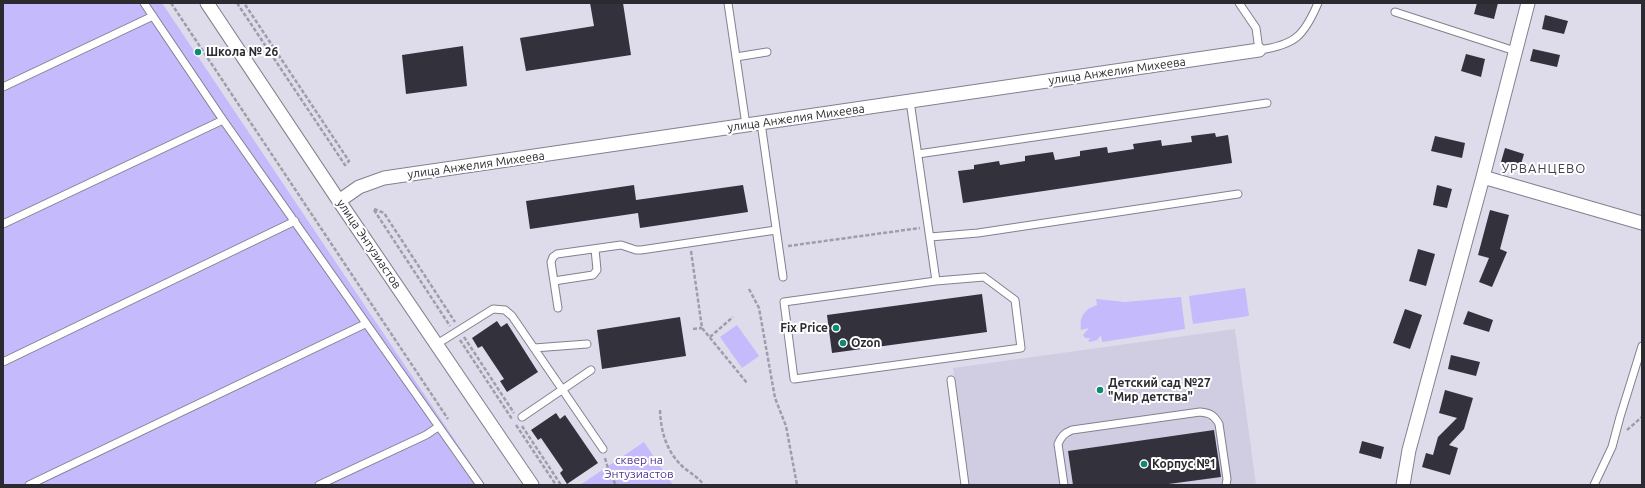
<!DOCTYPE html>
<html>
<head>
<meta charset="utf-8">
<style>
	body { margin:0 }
	#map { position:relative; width:1645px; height:488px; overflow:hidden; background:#dedceb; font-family:Ubuntu,sans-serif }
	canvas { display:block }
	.frame { position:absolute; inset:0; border:4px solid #2b2a30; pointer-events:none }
</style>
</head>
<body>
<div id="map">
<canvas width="1645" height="488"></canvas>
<div class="frame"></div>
</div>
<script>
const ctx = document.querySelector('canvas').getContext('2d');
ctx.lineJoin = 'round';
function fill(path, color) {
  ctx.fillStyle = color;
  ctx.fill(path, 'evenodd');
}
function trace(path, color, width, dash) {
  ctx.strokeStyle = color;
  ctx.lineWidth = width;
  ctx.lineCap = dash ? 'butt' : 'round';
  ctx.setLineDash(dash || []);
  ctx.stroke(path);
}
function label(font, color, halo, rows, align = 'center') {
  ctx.font = font + ' Ubuntu,sans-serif';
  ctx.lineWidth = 4;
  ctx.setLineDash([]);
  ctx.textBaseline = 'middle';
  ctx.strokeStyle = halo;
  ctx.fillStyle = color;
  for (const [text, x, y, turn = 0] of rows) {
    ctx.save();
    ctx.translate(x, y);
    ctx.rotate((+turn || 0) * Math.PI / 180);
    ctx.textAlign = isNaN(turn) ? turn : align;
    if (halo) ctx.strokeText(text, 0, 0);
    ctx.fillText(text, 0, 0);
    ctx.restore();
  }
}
const built = new Path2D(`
	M1235 329 1256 485H969L953 368Z`);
const green = new Path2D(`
	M3 3H162L485 485H3Z
	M1245 288 1249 316 1193 324 1189 296Z
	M1181 297 1185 329 1102 342 1101 335 1097 340 1090 342 1088 341 1090 338H1085L1083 335 1089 328 1081 330C1079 317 1084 309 1097 305L1096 299 1125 302Z
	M737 325 759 356 742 368 720 337Z
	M644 442 673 485H580Z`);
const building = new Path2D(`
	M590 3H623L631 55 526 71 520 38 594 26Z
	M1477 3H1498L1494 19 1474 14Z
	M1545 15 1568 21 1564 34 1542 29Z
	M463 46 467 86 406 94 402 55Z
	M1533 49 1560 55 1557 67 1530 61Z
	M1466 54 1485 59 1481 77 1461 71Z
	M1215 133 1216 137 1228 135 1232 163 963 203 958 171 974 169V165L999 161 1000 165 1025 161V156L1053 152 1055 160 1080 156V151L1107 147 1108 153 1134 149 1133 144 1161 140 1162 146 1192 142 1191 136Z
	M1435 136 1465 143 1462 158 1431 151Z
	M1505 148 1524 154 1520 168 1501 162Z
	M634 185 636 200 743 185 748 212 640 228 638 213 530 229 526 201Z
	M1437 185 1452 189 1447 208 1433 205Z
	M1490 210 1509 215 1500 249 1507 252 1492 287 1479 282 1489 258 1478 255Z
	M1418 249 1435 254 1426 286 1409 281Z
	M982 294 987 332 832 353 827 315Z
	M1405 309 1422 315 1410 349 1393 343Z
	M1468 311 1493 320 1489 332 1463 324Z
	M680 317 686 356 602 369 597 330Z
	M497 321 501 327 507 323 538 372 507 392 500 381 504 379 482 346 478 348 472 338Z
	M1451 355 1480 362 1476 376 1448 369Z
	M1445 390 1473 398 1464 429 1449 445 1458 448 1450 475 1422 467 1426 453 1433 455 1438 437 1457 418 1439 413Z
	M556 413 560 419 565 415 598 463 567 484 560 473 563 470 541 438 538 440 531 430Z
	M1214 430 1221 477 1161 485H1073L1068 451Z
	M1362 441 1384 447 1381 459 1359 453Z`);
const path = new Path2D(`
	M171 3 448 419
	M237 3 345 165 349 161 244 3
	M374 209 384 213 455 322
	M374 210 450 326
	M788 246 920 228
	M691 251 702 328 747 383
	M749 289 759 308 775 398 786 426 797 485
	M693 329 702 328
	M464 337 514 413
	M710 337 733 317
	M460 340 512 419
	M660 410C661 432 666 451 683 467 690 473 698 477 704 485
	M516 425 556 485
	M522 426 561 485
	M1627 430 1642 417
	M605 458 609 472 616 485`);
const service = new Path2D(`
	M144 3 223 120 480 485
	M728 3 746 125
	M1239 3 1256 28 1259 50C1295 45 1304 36 1318 3
	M1395 12 1515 51
	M736 57 767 52
	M3 87 153 16
	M910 101 936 281 784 302 794 379 1021 348 1015 300 984 277 936 281
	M761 123 783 277
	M918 154 1267 103
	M3 224 223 120
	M930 237 978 233 1238 194
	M554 281 593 275 597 270 595 249
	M558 308 551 262 553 257 557 254 621 245 636 250H641L776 230
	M437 344 493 309 505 310 512 316 603 449
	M534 348 587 344
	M3 362 295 221
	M951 380 965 485
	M522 417 591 370
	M29 485 365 324
	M319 485 426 435 438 427
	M1064 485 1058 444C1061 437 1064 433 1072 430L1200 412C1210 413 1214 415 1219 424L1227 479 1226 485
	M1594 485 1612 447 1620 417 1642 346`);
const minor = new Path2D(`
	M207 3 339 201 532 485
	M1528 3 1483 177 1642 223
	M339 201 359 187 384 178 1259 50
	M1403 485 1409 450 1483 177`);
const markers = [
	[198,52,4,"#0d8b70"],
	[836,328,4,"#0d8b70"],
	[843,343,4,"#0d8b70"],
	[1100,390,4,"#0d8b70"],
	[1144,464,4,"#0d8b70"]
];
const poiNames = [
	["Школа № 26",206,52],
	["Fix Price",828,328,"right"],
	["Ozon",851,343],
	["Детский сад №27",1108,383],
	["\"Мир детства\"",1108,397],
	["Корпус №1",1152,464]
];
const streetNames = [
	["улица Анжелия Михеева",1117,71,-8],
	["улица Анжелия Михеева",796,118,-8],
	["улица Анжелия Михеева",476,165,-8],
	["улица Энтузиастов",369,244,56]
];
const parkNames = [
	["сквер на",639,460],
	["Энтузиастов",639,474]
];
const neighbourhoodNames = [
	["УРВАНЦЕВО",1544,169]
];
fill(built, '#d0cde3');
fill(green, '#c5bafb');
fill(building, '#33313c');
trace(service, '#83818e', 9);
trace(minor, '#83818e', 15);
trace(path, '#9f9da9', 2.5, [4, 2]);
trace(service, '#fff', 7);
trace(minor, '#fff', 13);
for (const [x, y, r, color] of markers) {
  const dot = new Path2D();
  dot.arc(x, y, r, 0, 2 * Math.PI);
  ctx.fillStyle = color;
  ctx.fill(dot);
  trace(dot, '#fff', 1.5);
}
label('bold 12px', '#2b2a30', '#fff', poiNames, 'left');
label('12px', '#2b2a30', '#fff', streetNames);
label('12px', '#523794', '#fff', parkNames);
ctx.letterSpacing = '1px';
label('13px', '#43414d', '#fff', neighbourhoodNames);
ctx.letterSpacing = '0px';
</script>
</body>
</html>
